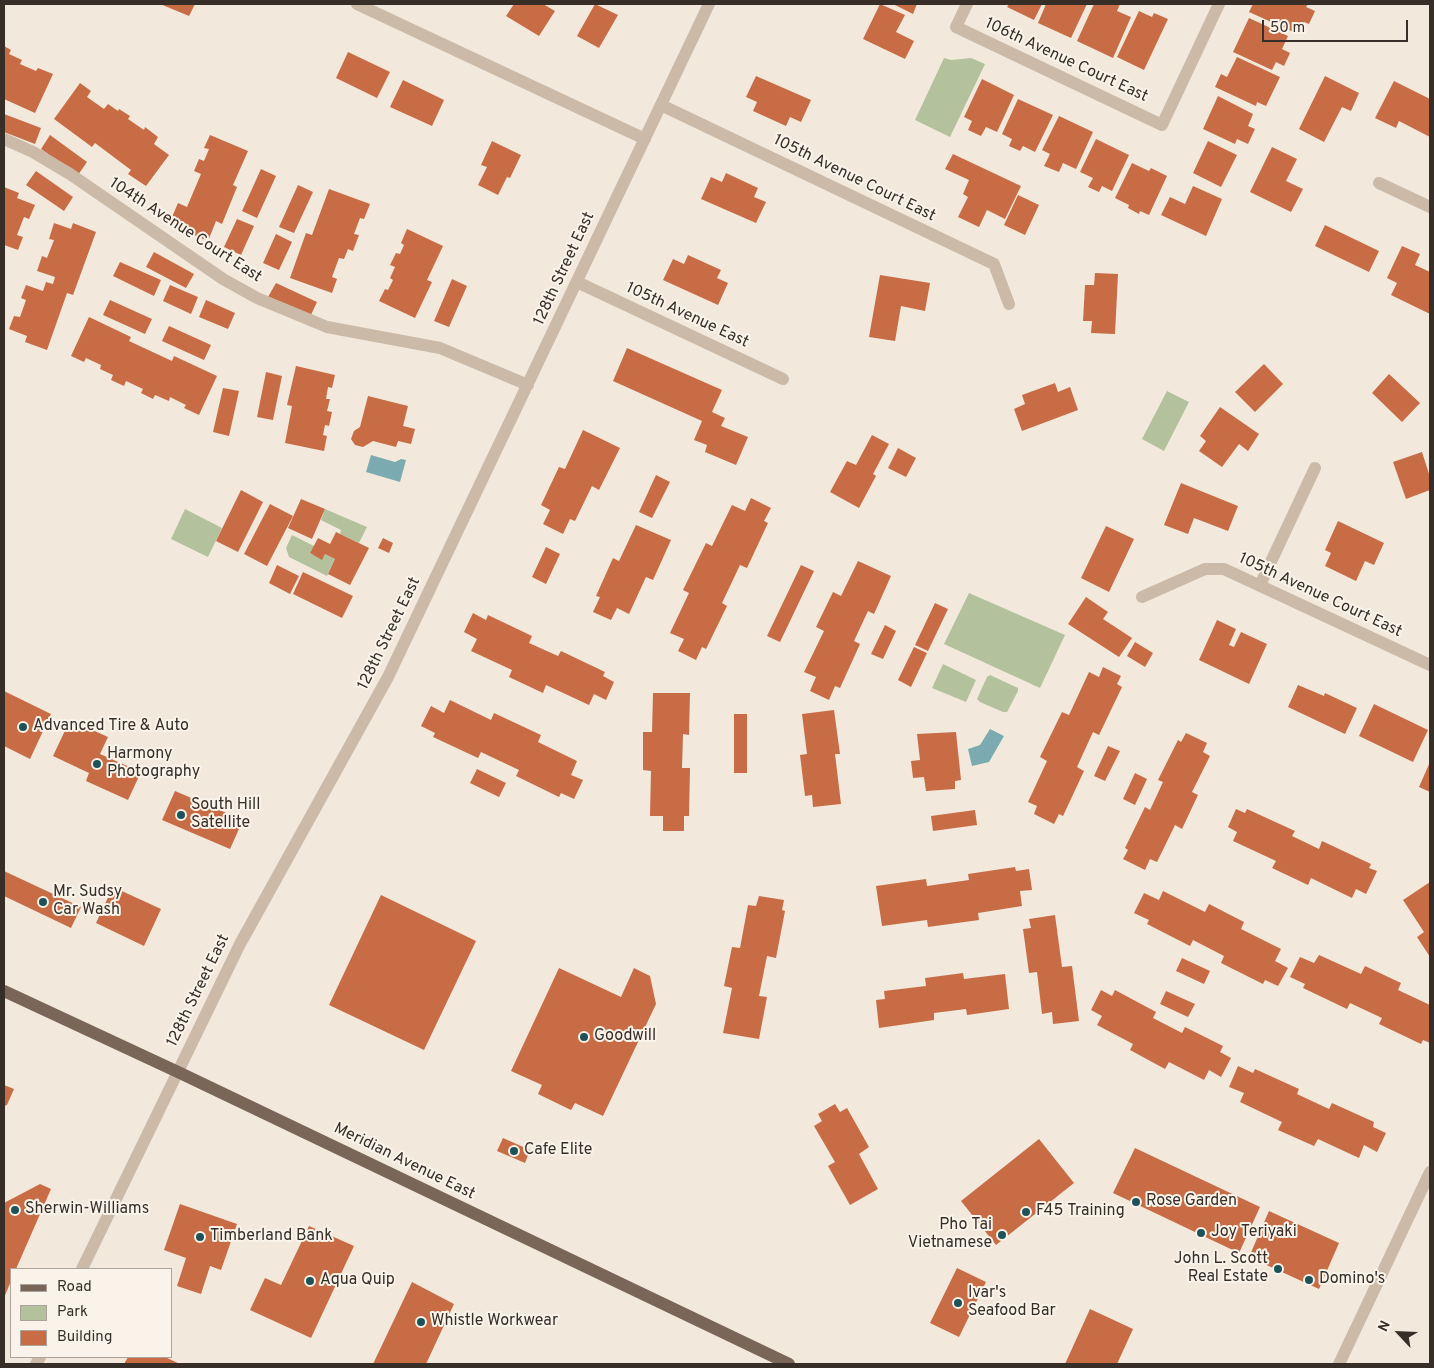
<!DOCTYPE html>
<style>
body{margin:0}
#map{position:relative;width:1434px;height:1368px;overflow:hidden;background:#f2e9dc;font-family:Overpass,sans-serif}
canvas{display:block}
.frame{position:absolute;inset:0;border:5px solid #372e28;pointer-events:none}
.legend{position:absolute;left:10px;top:1268px;width:162px;height:90px;box-sizing:border-box;background:#faf3e9;border:1px solid #aca49c;margin:0;padding:6px 9px;list-style:none;font-size:15px;color:#372e28}
.legend li{display:flex;align-items:center;gap:10px;height:25px}
.legend b{width:25px;border:1px solid #aca49c}
.north{position:absolute;left:1374px;top:1308px;width:50px;height:50px;-webkit-text-stroke:4px #faf3e9;paint-order:stroke;rotate:295deg;font-size:14px;font-weight:700;line-height:20px;text-align:center;color:#372e28}
.north::after{content:'';display:block;margin:auto;width:18px;height:22px;background:#372e28;clip-path:polygon(50% 0,100% 100%,50% 72%,0 100%)}
.scale{position:absolute;left:1262px;top:20px;width:146px;height:22px;box-sizing:border-box;border:2px solid #372e28;border-top:0;padding-left:6px;font-size:15px;line-height:18px;white-space:nowrap;color:#372e28;-webkit-text-stroke:4px #faf3e9;paint-order:stroke}
</style>
<div id="map">
<canvas width="1434" height="1368"></canvas>
<div class="frame"></div>
<ul class="legend">
<li><b style="height:6px;background:#796659"></b>Road</li>
<li><b style="height:14px;background:#b3c29c"></b>Park</li>
<li><b style="height:14px;background:#c76c45"></b>Building</li>
</ul>
<div class="north">N</div>
<div class="scale">50 m</div>
</div>
<script>
const ctx = document.querySelector('canvas').getContext('2d');
ctx.lineJoin = 'round';
function paint(path, color) { ctx.fillStyle = color; ctx.fill(path, 'evenodd'); }
const poly = rows => new Path2D(rows.map(r => 'M' + r).join(''));
function strokePath(path, color, width, dash) { ctx.strokeStyle = color; ctx.lineWidth = width; ctx.lineCap = dash ? 'butt' : 'round'; ctx.setLineDash(dash || []); ctx.stroke(path); }
function write(font, color, halo, rows, align = 'center') {
  ctx.font = font + ' Overpass,sans-serif'; ctx.lineWidth = 4; ctx.setLineDash([]); ctx.textBaseline = 'middle'; ctx.strokeStyle = halo; ctx.fillStyle = color; for (const [text, x, y, turn = 0] of rows) {
    ctx.save(); ctx.translate(x, y); ctx.rotate((+turn || 0) * Math.PI / 180); ctx.textAlign = isNaN(turn) ? turn : align; if (halo) ctx.strokeText(text, 0, 0); ctx.fillText(text, 0, 0); ctx.restore();
  }
}
paint(poly([
 [944,58,951,60,971,58,985,64,950,137,915,120],
 [1167,391,1189,402,1164,451,1142,439],
 [185,509,222,528,208,557,171,539],
 [325,509,367,527,359,543,340,534,341,530,321,520],
 [292,535,314,546,310,553,322,559,325,554,335,559,327,576,289,557,286,548],
 [969,593,1065,635,1040,688,944,644],
 [943,664,976,680,966,702,932,688],
 [990,675,1018,688,1018,691,1007,712,1003,712,980,702,977,699,987,677]
]), '#b3c29c');
paint(poly([
 [371,455,395,462,401,459,406,460,400,482,366,472],
 [990,729,1004,736,989,762,972,766,968,749,980,745]
]), '#7babb0');
paint(poly([
 [160,4,195,4,189,16],
 [514,4,543,4,555,11,539,36,506,16],
 [595,4,618,15,599,48,577,36],
 [880,4,905,15,896,32,914,41,905,59,863,39],
 [893,4,917,4,913,14],
 [1009,4,1042,4,1034,20,1007,7],
 [1046,4,1087,4,1071,38,1038,23],
 [1094,4,1120,4,1117,11,1131,17,1113,58,1077,41],
 [1253,4,1308,4,1306,7,1315,11,1309,24,1304,22,1298,34,1249,12],
 [1139,11,1152,17,1154,13,1168,19,1144,70,1117,57],
 [1249,18,1288,36,1282,49,1290,53,1284,66,1276,62,1272,70,1233,52],
 [4,46,11,50,9,54,22,60,20,64,36,71,38,68,53,74,35,113,4,99],
 [348,52,390,72,377,98,336,78],
 [1237,57,1280,77,1266,106,1257,102,1256,106,1215,87,1221,74,1227,77],
 [756,76,811,100,801,122,790,117,786,126,753,111,757,102,746,97],
 [1325,76,1359,93,1351,111,1342,107,1324,142,1299,129],
 [982,79,1014,95,997,132,986,127,981,136,968,130,972,121,964,117],
 [403,80,444,100,432,126,390,107],
 [1394,81,1430,99,1430,137,1399,121,1396,128,1375,118],
 [80,83,91,91,87,97,104,109,108,104,118,111,119,109,130,116,128,119,144,130,145,127,158,137,154,144,169,155,146,186,128,174,131,170,95,143,92,147,54,119],
 [1218,96,1253,114,1248,126,1255,129,1248,144,1237,139,1235,144,1203,129],
 [1018,99,1053,115,1035,152,1023,146,1020,151,1009,146,1012,139,1002,134],
 [4,114,41,128,35,144,4,132],
 [1059,116,1093,132,1076,169,1063,163,1059,172,1044,166,1050,154,1042,150],
 [50,135,87,162,78,175,41,149],
 [210,135,248,151,233,185,237,187,222,224,216,221,208,241,173,226,176,219,172,217,178,203,187,207,201,174,194,171,199,159,204,161,209,149,204,148],
 [1096,139,1129,155,1112,191,1102,186,1099,192,1088,187,1093,178,1080,172],
 [492,141,521,155,510,178,507,177,498,195,478,185,487,167,481,165],
 [1208,141,1237,155,1221,187,1193,173],
 [1272,147,1297,159,1286,181,1303,189,1291,212,1250,192],
 [953,154,1021,186,1005,219,987,210,979,227,958,217,968,197,963,194,969,180,945,169],
 [1132,163,1149,171,1151,168,1167,176,1149,215,1140,211,1139,214,1128,208,1129,205,1115,198],
 [261,169,276,176,257,218,242,211],
 [36,171,73,197,64,211,26,185],
 [726,173,758,188,754,197,766,202,756,223,701,199,711,177,722,182],
 [298,185,313,192,294,233,279,227],
 [1193,186,1222,199,1206,236,1161,215,1170,197,1185,204],
 [4,187,19,193,17,198,35,205,29,219,24,217,17,235,23,237,18,250,4,245],
 [329,189,370,204,364,219,360,218,354,234,359,235,353,251,348,249,344,259,339,258,332,277,337,279,332,293,290,278,306,233,312,235],
 [1018,195,1039,205,1025,235,1004,225],
 [237,219,254,226,241,255,224,247],
 [54,223,71,229,73,223,96,232,73,295,67,293,47,350,25,342,27,336,9,329,14,316,20,317,26,300,21,298,26,285,43,291,46,282,53,284,55,277,37,271,42,256,47,258,54,240,49,239],
 [1325,225,1379,251,1369,272,1315,246],
 [407,229,443,246,427,280,432,282,415,318,379,301,385,289,388,290,393,280,390,278,395,267,390,265,396,253,400,254,404,245,401,243],
 [276,234,292,242,279,270,263,263],
 [1402,246,1420,254,1415,265,1430,272,1430,314,1391,295,1397,283,1387,278],
 [154,252,194,274,186,288,146,267],
 [688,255,721,270,717,278,728,283,718,305,663,280,673,259,684,264],
 [120,262,161,280,154,296,113,276],
 [1095,273,1118,274,1115,334,1091,333,1092,321,1083,321,1085,285,1094,285],
 [880,275,930,283,925,311,901,306,895,341,869,337],
 [452,279,467,286,449,327,434,321],
 [276,283,317,302,310,317,268,297],
 [170,285,198,297,191,314,163,301],
 [110,300,152,319,145,334,103,315],
 [206,300,235,313,228,329,199,317],
 [89,317,131,337,129,341,172,361,174,356,217,376,199,415,184,408,186,405,170,397,169,401,155,395,153,399,141,393,143,389,126,381,124,386,111,380,113,375,100,369,101,365,86,358,84,362,71,356],
 [169,326,211,345,204,360,162,341],
 [627,348,722,390,712,412,725,418,721,426,748,437,736,465,705,452,707,445,694,440,702,421,613,381],
 [1264,364,1283,384,1255,412,1235,392],
 [296,366,335,375,332,388,328,387,326,399,330,399,327,411,332,412,329,426,325,425,323,435,327,436,324,451,285,443,292,406,287,405],
 [266,372,282,376,273,420,257,417],
 [1389,374,1420,403,1402,422,1372,393],
 [1055,383,1058,392,1070,387,1078,410,1022,431,1014,409,1025,404,1022,395],
 [223,388,239,391,229,436,213,432],
 [368,396,408,406,403,426,415,429,411,444,398,441,396,447,373,441,363,447,355,445,351,439,354,431,360,427],
 [1220,407,1259,434,1248,451,1239,444,1222,467,1199,451,1206,441,1200,436],
 [583,430,620,448,599,490,592,486,575,521,570,519,563,534,543,524,550,510,541,505,559,467,565,469],
 [872,435,889,444,873,474,876,476,859,508,830,492,847,461,856,465],
 [898,448,916,458,906,477,888,468],
 [1422,452,1430,477,1430,490,1406,499,1393,462],
 [656,475,670,482,652,518,639,512],
 [1181,483,1238,506,1228,531,1194,518,1188,534,1164,525],
 [241,490,263,502,238,552,216,541],
 [751,498,771,508,764,521,768,523,747,568,740,565,722,603,727,606,706,649,702,647,696,660,678,651,684,639,670,633,689,593,683,590,706,543,712,546,732,505,745,511],
 [301,499,325,509,312,539,288,528],
 [270,504,293,516,267,566,244,554],
 [1338,521,1384,543,1374,565,1365,561,1356,581,1325,566,1331,553,1325,550],
 [636,525,671,540,653,580,646,577,629,614,617,608,611,620,593,612,600,597,596,596,613,558,619,561],
 [1106,526,1134,539,1109,592,1081,578],
 [336,532,369,548,350,585,328,574,335,559,325,554,322,560,310,553,318,538,330,544],
 [383,538,393,543,389,553,378,548],
 [546,547,560,554,546,584,532,577],
 [858,561,891,576,874,614,868,611,854,641,860,644,840,688,835,686,829,700,810,691,816,677,804,672,824,631,816,627,833,592,841,596],
 [277,565,299,576,290,594,269,583],
 [801,565,814,571,780,642,767,636],
 [303,572,353,596,342,618,293,594],
 [1086,597,1108,612,1103,619,1132,638,1119,657,1068,624],
 [935,603,948,609,928,651,915,645],
 [473,613,486,620,488,615,532,636,529,643,558,656,561,651,605,672,603,676,614,682,606,700,594,694,589,705,546,685,543,693,509,677,512,670,471,651,477,639,464,632],
 [1217,620,1236,629,1229,645,1234,647,1241,632,1267,644,1249,684,1199,660],
 [885,625,896,631,883,659,871,654],
 [1135,642,1153,653,1145,667,1127,656],
 [914,647,927,653,911,687,898,680],
 [1103,667,1121,676,1117,684,1122,687,1099,735,1093,732,1077,767,1084,771,1063,816,1059,814,1054,824,1034,814,1037,806,1028,802,1047,761,1040,757,1062,712,1069,715,1089,672,1099,677],
 [1298,685,1324,696,1325,693,1357,708,1345,734,1288,707],
 [4,691,51,714,30,759,4,746],
 [653,693,690,693,689,735,683,734,682,768,690,768,689,816,684,816,684,831,663,831,663,816,650,816,651,771,643,770,643,732,652,732],
 [450,700,491,720,494,713,541,735,538,742,577,761,571,775,583,780,574,799,561,793,559,797,516,776,519,770,481,752,478,758,433,737,435,733,421,726,431,706,444,713],
 [1374,704,1428,730,1413,762,1359,736],
 [834,710,840,754,835,754,841,804,813,807,812,795,805,796,800,755,807,754,802,714],
 [734,714,747,714,747,773,734,773],
 [70,720,108,737,100,754,141,772,128,800,86,781,89,773,53,756],
 [956,732,961,780,955,781,955,789,926,791,924,777,913,778,911,761,920,760,917,734],
 [1186,733,1207,743,1203,752,1210,756,1192,792,1198,795,1182,829,1175,825,1157,862,1150,859,1145,870,1123,859,1128,850,1125,848,1145,807,1150,810,1163,782,1158,780,1178,740,1181,742],
 [1108,746,1120,751,1105,781,1094,776],
 [1430,762,1430,792,1419,787],
 [477,769,506,783,499,797,470,783],
 [1135,773,1147,779,1135,805,1123,799],
 [175,791,243,820,230,849,162,820],
 [1236,809,1245,813,1247,809,1295,831,1292,836,1319,849,1322,841,1371,864,1369,868,1377,871,1366,894,1356,889,1352,898,1311,878,1308,885,1272,868,1276,861,1233,841,1237,832,1228,827],
 [975,810,977,825,933,831,931,816],
 [1015,867,1016,871,1029,869,1032,890,1020,891,1022,906,978,913,979,920,928,927,927,920,882,926,876,886,926,879,927,886,969,880,968,874],
 [4,871,81,907,71,928,4,896],
 [1430,882,1430,957,1417,937,1424,932,1403,900],
 [113,887,161,909,144,946,96,923],
 [1163,891,1205,912,1209,904,1244,922,1241,929,1281,949,1275,961,1288,968,1278,986,1265,980,1263,984,1221,963,1224,956,1193,940,1190,946,1147,924,1149,920,1134,913,1144,893,1159,900],
 [381,895,476,941,424,1050,329,1005],
 [759,896,784,900,782,910,785,911,776,958,767,956,759,996,767,997,759,1039,723,1033,732,988,724,986,732,947,740,948,748,905,756,906],
 [1055,915,1062,967,1072,966,1079,1021,1053,1024,1052,1012,1042,1014,1037,972,1029,973,1023,929,1031,928,1029,919],
 [1319,955,1361,974,1365,966,1401,983,1398,990,1430,1005,1430,1043,1423,1040,1421,1044,1379,1024,1382,1018,1350,1003,1347,1009,1303,988,1305,984,1290,977,1300,957,1314,963],
 [1182,958,1210,971,1204,984,1176,971],
 [559,968,621,997,634,968,650,976,656,1004,603,1116,575,1103,571,1110,538,1094,542,1085,511,1071],
 [963,973,964,979,1005,974,1009,1009,967,1015,966,1009,934,1013,934,1020,879,1028,876,1000,885,999,884,991,926,986,925,978],
 [1101,990,1112,996,1115,990,1156,1012,1153,1018,1182,1033,1185,1027,1223,1046,1220,1052,1231,1058,1221,1077,1209,1070,1204,1080,1169,1062,1165,1069,1130,1050,1133,1044,1097,1025,1102,1016,1091,1010],
 [1166,991,1195,1004,1188,1017,1160,1004],
 [1238,1066,1253,1073,1255,1069,1299,1089,1297,1094,1329,1109,1332,1103,1374,1122,1373,1127,1386,1133,1377,1152,1364,1145,1359,1158,1318,1139,1314,1146,1278,1130,1282,1122,1240,1102,1244,1093,1229,1087],
 [4,1085,14,1089,7,1105,4,1106],
 [835,1104,840,1112,847,1108,869,1147,859,1154,878,1189,850,1205,828,1166,835,1162,814,1126,822,1121,818,1114],
 [503,1138,530,1150,525,1163,497,1151],
 [1039,1139,1074,1183,996,1245,961,1201],
 [1135,1148,1260,1207,1239,1253,1113,1193],
 [40,1184,51,1189,16,1269,11,1269,11,1281,4,1298,4,1203],
 [180,1204,237,1224,221,1270,210,1266,201,1294,177,1286,186,1258,164,1250],
 [1269,1211,1339,1243,1319,1289,1249,1257],
 [309,1226,354,1246,311,1338,250,1310,265,1278,281,1285],
 [957,1268,986,1282,959,1337,930,1323],
 [412,1282,454,1304,426,1364,373,1364],
 [1090,1309,1133,1329,1117,1364,1065,1364],
 [128,1357,165,1357,180,1364,124,1364]
]), '#c76c45');
strokePath(poly([
 [357,4,645,139],
 [967,4,956,27,1162,125,1219,4],
 [661,105,994,264,1009,304],
 [4,139,33,152,70,174,223,279,257,298,327,327,440,348,528,385],
 [1379,183,1430,207],
 [577,282,783,379],
 [1260,585,1315,468],
 [1142,597,1205,569,1224,569,1430,665],
 [82,1269,240,944,388,677,709,4],
 [36,1364,40,1357],
 [1339,1364,1430,1172]
]), '#cbbaa8', 12);
strokePath(poly([
 [4,991,178,1072,789,1364]
]), '#796659', 12);
for (const [x, y, r, color] of [
 [23,727,5,"#1d5259"],
 [97,764,5,"#1d5259"],
 [181,815,5,"#1d5259"],
 [43,902,5,"#1d5259"],
 [584,1037,5,"#1d5259"],
 [514,1151,5,"#1d5259"],
 [1136,1202,5,"#1d5259"],
 [15,1210,5,"#1d5259"],
 [1026,1212,5,"#1d5259"],
 [1201,1233,5,"#1d5259"],
 [1002,1235,5,"#1d5259"],
 [200,1237,5,"#1d5259"],
 [1278,1269,5,"#1d5259"],
 [1309,1280,5,"#1d5259"],
 [310,1281,5,"#1d5259"],
 [958,1303,5,"#1d5259"],
 [421,1322,5,"#1d5259"]
]) { const dot = new Path2D(); dot.arc(x, y, r, 0, 2 * Math.PI); ctx.fillStyle = color; ctx.fill(dot); strokePath(dot, '#faf3e9', 2); }
write('16px', '#372e28', '#faf3e9', [
 ["106th Avenue Court East",1066,61,25],
 ["105th Avenue Court East",854,179,26],
 ["104th Avenue Court East",185,231,33],
 ["128th Street East",565,269,-65],
 ["105th Avenue East",687,316,25],
 ["105th Avenue Court East",1320,596,25],
 ["128th Street East",390,634,-64],
 ["128th Street East",199,991,-64],
 ["Meridian Avenue East",404,1162,26]
]);
write('16px', '#372e28', '#faf3e9', [
 ["Advanced Tire & Auto",33,727],
 ["Harmony",107,755],
 ["Photography",107,773],
 ["South Hill",191,806],
 ["Satellite",191,824],
 ["Mr. Sudsy",53,893],
 ["Car Wash",53,911],
 ["Goodwill",594,1037],
 ["Cafe Elite",524,1151],
 ["Rose Garden",1146,1202],
 ["Sherwin-Williams",25,1210],
 ["F45 Training",1036,1212],
 ["Pho Tai",992,1226,"right"],
 ["Vietnamese",992,1244,"right"],
 ["Joy Teriyaki",1211,1233],
 ["Timberland Bank",210,1237],
 ["John L. Scott",1268,1260,"right"],
 ["Real Estate",1268,1278,"right"],
 ["Domino's",1319,1280],
 ["Aqua Quip",320,1281],
 ["Ivar's",968,1294],
 ["Seafood Bar",968,1312],
 ["Whistle Workwear",431,1322]
], 'left');
</script>
